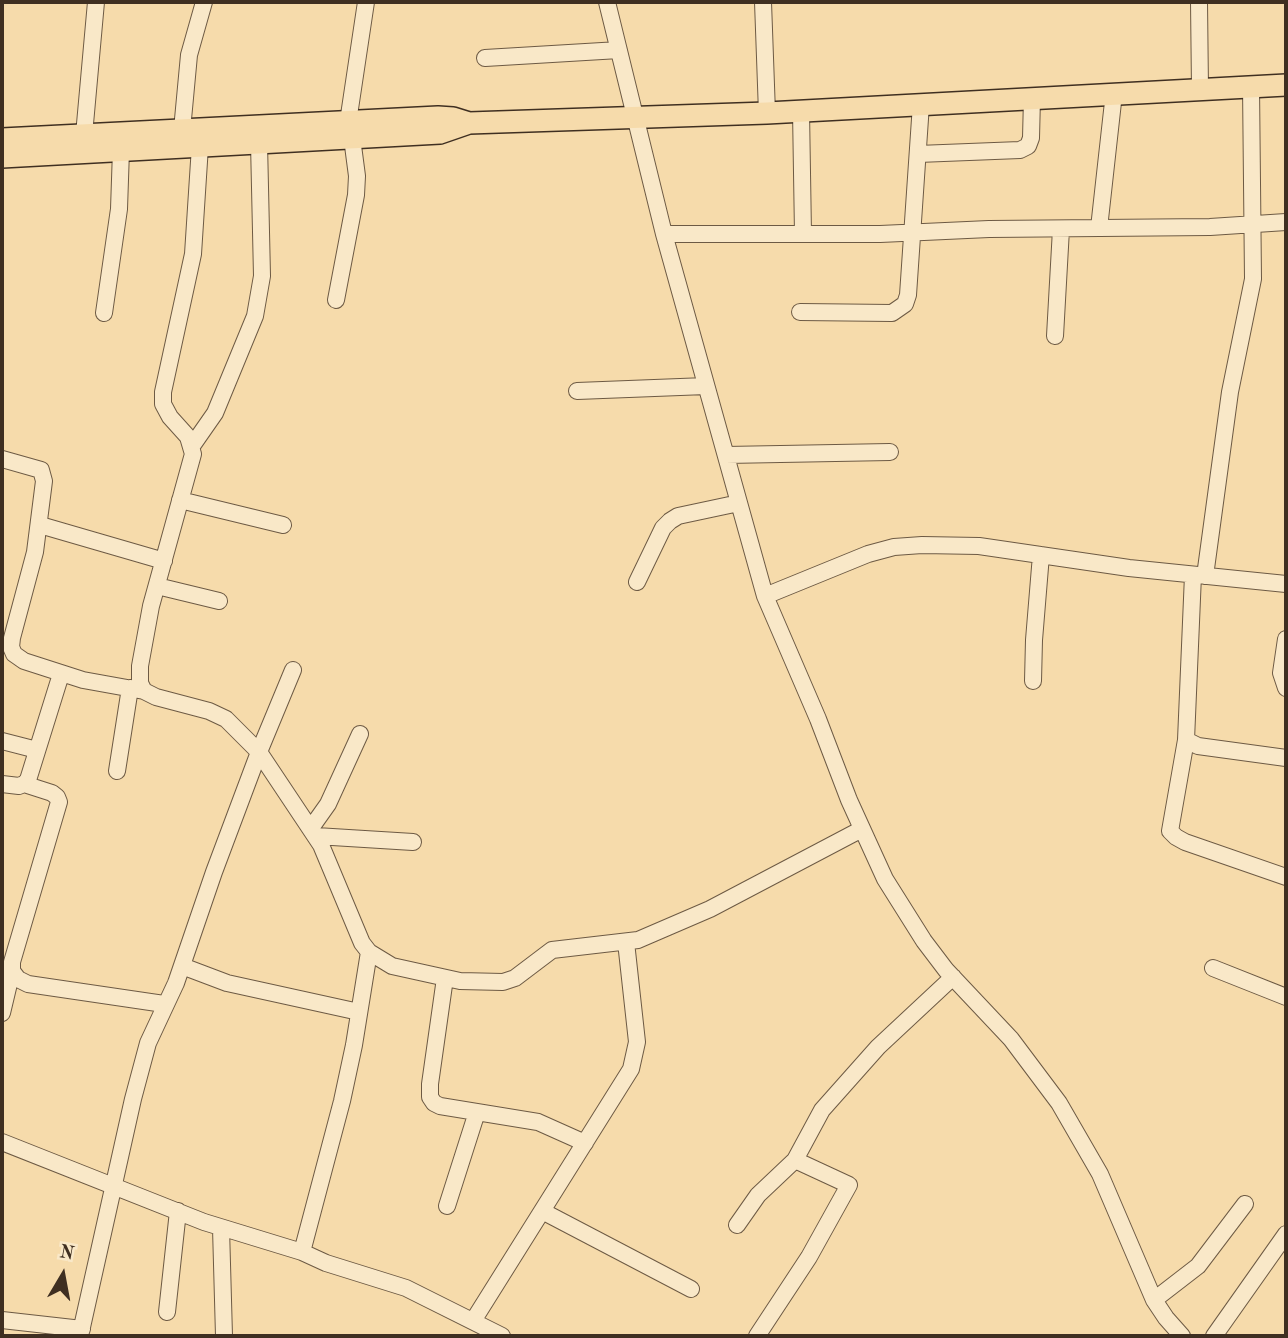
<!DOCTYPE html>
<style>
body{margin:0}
#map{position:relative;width:1288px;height:1338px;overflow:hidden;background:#f6dbab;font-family:"Old Standard TT",serif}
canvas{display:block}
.frame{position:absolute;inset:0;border:4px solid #3f2f21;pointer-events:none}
.north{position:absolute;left:28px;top:1240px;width:70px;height:70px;-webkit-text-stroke:5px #f9e8c8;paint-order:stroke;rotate:10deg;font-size:19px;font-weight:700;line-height:28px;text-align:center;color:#3f2f21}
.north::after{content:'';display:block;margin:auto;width:24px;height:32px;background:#3f2f21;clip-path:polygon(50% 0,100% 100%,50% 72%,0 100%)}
</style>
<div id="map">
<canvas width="1288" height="1338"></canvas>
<div class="frame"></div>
<div class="north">N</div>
</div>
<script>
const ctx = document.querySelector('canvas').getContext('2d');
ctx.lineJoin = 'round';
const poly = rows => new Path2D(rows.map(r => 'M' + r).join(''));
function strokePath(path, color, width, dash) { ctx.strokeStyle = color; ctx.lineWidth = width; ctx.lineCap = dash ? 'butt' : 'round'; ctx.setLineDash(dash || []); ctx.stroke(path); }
const minor = poly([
 [607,2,664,234,765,596,818,719,849,800,885,879,924,941,946,970,1011,1039,1059,1103,1100,1174,1154,1300,1166,1318,1182,1336],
 [763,2,767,113],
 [1199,2,1200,89],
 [485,58,619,50],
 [801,111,803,234],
 [348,122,366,2],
 [182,130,189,55,204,2],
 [83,146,96,2],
 [200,146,193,254,163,392,163,404,170,417,188,437,193,454,151,606,140,666,140,683,144,691,156,697,209,711,226,719,259,752,321,845,362,943,369,952,392,966,460,981,503,982,515,978,552,950,638,940,710,909,862,829],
 [918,154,1020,150,1028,146,1031,138,1032,98],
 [1099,228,1114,93],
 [664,234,880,234,989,229,1210,227,1286,222],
 [336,300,356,195,357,176,352,138],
 [800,312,892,313,905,304,908,295,921,104],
 [104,313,119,209,121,150],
 [1055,336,1061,229],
 [577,391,706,386],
 [192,446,215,413,255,316,262,276,259,143],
 [726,455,890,452],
 [2,459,41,470,44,481,35,552,12,638,11,647,14,654,24,661,83,680,144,691],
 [180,500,283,525],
 [40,525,164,561],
 [1193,575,1186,740,1198,746,1286,758],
 [1205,576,1230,392,1253,279,1251,86],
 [637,582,663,528,670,521,678,516,739,503],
 [157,586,219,601],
 [765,596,868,554,894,547,922,545,979,546,1129,568,1286,584],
 [1286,639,1281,673,1286,688],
 [1033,681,1034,640,1041,555],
 [1186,740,1170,831,1176,837,1185,842,1286,877],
 [2,741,37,750],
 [117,771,130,688],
 [2,784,19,786,24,784,28,780,61,674],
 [24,784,52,793,57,797,59,802,12,962,12,971,18,979,28,984,164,1004],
 [311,828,328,804,360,734],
 [316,836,413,842],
 [182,966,227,983,359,1012],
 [1213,968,1286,997],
 [445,978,430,1084,430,1097,434,1103,440,1106,538,1122,585,1143],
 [2,1013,12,971],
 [2,1142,204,1222,302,1252,326,1263,406,1288,502,1336],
 [447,1206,477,1112],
 [542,1211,691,1289],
 [737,1225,758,1195,795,1160,822,1110,878,1047,953,977],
 [221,1228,224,1336],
 [302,1252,342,1101,354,1045,369,952],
 [1154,1300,1198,1266,1245,1204],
 [167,1312,178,1211],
 [2,1320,82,1329],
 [473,1321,631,1069,637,1042,626,942],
 [80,1336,133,1099,148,1043,176,983,214,872,259,752,293,670],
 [757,1336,809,1257,849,1185,795,1160],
 [1214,1336,1286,1234]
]);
const major = poly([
 [2,139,438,117,453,118,469,123,767,113,1286,85],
 [2,157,440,133,469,123]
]);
strokePath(minor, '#6d5a44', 18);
strokePath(major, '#3f2f21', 24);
strokePath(minor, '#f9e8c8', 16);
strokePath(major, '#f6dbab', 21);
</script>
